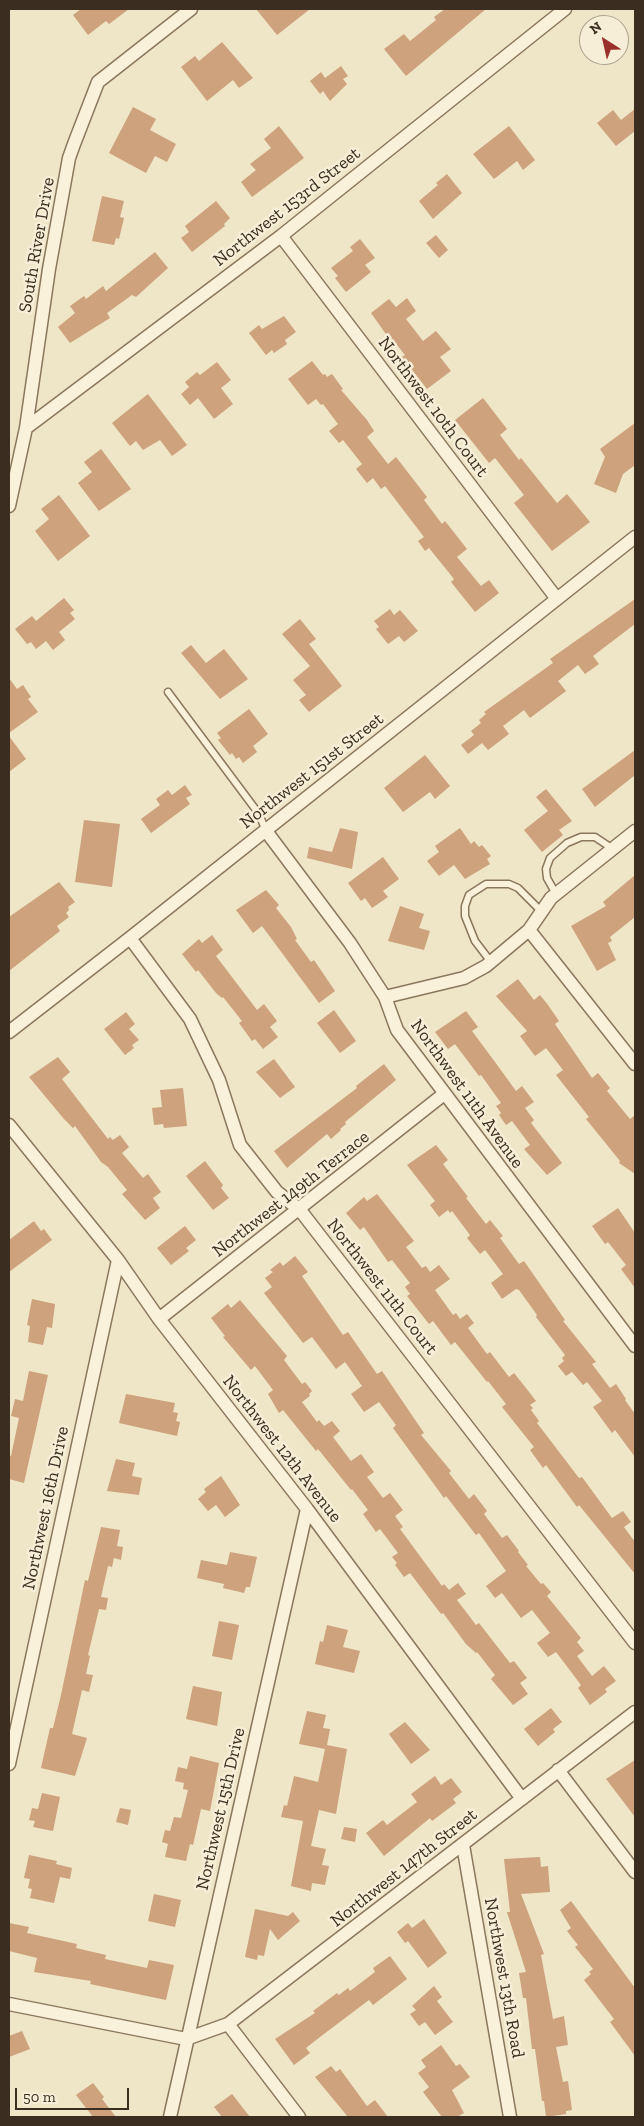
<!DOCTYPE html>
<style>
body{margin:0}
#map{position:relative;width:644px;height:2126px;overflow:hidden;background:#efe5c7;font-family:"Zilla Slab",serif}
canvas{display:block}
.frame{position:absolute;inset:0;border:10px solid #3b2e20;pointer-events:none}
.north{position:absolute;left:579px;top:15px;width:50px;height:50px;box-sizing:border-box;background:#f6eed6;border:1px solid #aba18d;border-radius:50%;rotate:325deg;font-size:14px;font-weight:700;line-height:20px;text-align:center;color:#3b2e20}
.north::after{content:'';display:block;margin:auto;width:18px;height:22px;background:#9a302b;clip-path:polygon(50% 0,100% 100%,50% 72%,0 100%)}
.scale{position:absolute;left:15px;top:2088px;width:114px;height:22px;box-sizing:border-box;border:2px solid #3b2e20;border-top:0;padding-left:6px;font-size:15px;line-height:18px;white-space:nowrap;color:#3b2e20;-webkit-text-stroke:4px #f6eed6;paint-order:stroke}
</style>
<div id="map">
<canvas width="644" height="2126"></canvas>
<div class="frame"></div>
<div class="north">N</div>
<div class="scale">50 m</div>
</div>
<script>
const ctx = document.querySelector('canvas').getContext('2d');
ctx.lineJoin = 'round';
function paint(path, color) { ctx.fillStyle = color; ctx.fill(path, 'evenodd'); }
const poly = rows => new Path2D(rows.map(r => 'M' + r).join(''));
function strokePath(path, color, width, dash) { ctx.strokeStyle = color; ctx.lineWidth = width; ctx.lineCap = dash ? 'butt' : 'round'; ctx.setLineDash(dash || []); ctx.stroke(path); }
function write(font, color, halo, rows, align = 'center') {
  ctx.font = font + ' "Zilla Slab",serif'; ctx.lineWidth = 5; ctx.setLineDash([]); ctx.textBaseline = 'middle'; ctx.strokeStyle = halo; ctx.fillStyle = color; for (const [text, x, y, turn = 0] of rows) {
    ctx.save(); ctx.translate(x, y); ctx.rotate((+turn || 0) * Math.PI / 180); ctx.textAlign = isNaN(turn) ? turn : align; if (halo) ctx.strokeText(text, 0, 0); ctx.fillText(text, 0, 0); ctx.restore();
  }
}
paint(poly([
 [81,9,129,9,109,24,106,21,88,35,73,15],
 [256,9,310,9,277,35],
 [445,9,486,9,406,76,384,49,404,34,410,41,436,20,434,17],
 [222,42,253,78,239,88,233,80,207,101,181,67,195,56,199,61],
 [341,66,348,76,343,79,347,84,330,101,323,91,320,94,310,81,321,72,325,78],
 [133,107,156,119,150,130,176,144,167,162,155,156,146,173,109,153],
 [635,109,635,131,616,146,597,123,613,110,621,120],
 [279,126,304,158,252,197,241,182,256,170,250,164,271,148,264,139],
 [509,126,535,160,523,170,517,161,494,179,473,154],
 [447,174,462,193,433,219,419,201,438,185,436,183],
 [102,196,124,201,120,217,124,218,119,239,116,238,114,245,92,241],
 [216,201,230,218,224,224,225,226,192,252,181,238,189,232,185,226],
 [436,235,448,250,439,258,426,243],
 [360,239,375,258,365,265,371,272,346,292,335,278,338,276,331,268,353,251,350,247],
 [155,252,168,268,136,297,132,295,107,313,110,318,70,343,58,327,75,313,70,306,84,296,86,299,103,286,106,291],
 [407,298,416,311,406,319,423,341,436,331,451,349,440,357,451,371,427,389,402,357,405,355,390,336,388,337,371,313,389,299,396,307],
 [284,316,296,332,285,340,287,344,274,353,272,350,266,355,249,333,259,325,262,329],
 [312,361,323,375,325,374,327,377,332,374,343,389,341,390,367,420,374,431,367,437,388,464,396,457,427,497,424,500,442,524,445,521,467,549,457,557,481,586,489,580,499,593,475,612,451,582,454,579,429,548,425,551,418,541,424,537,385,486,381,489,373,478,367,483,356,469,362,464,343,440,339,443,329,431,338,424,323,404,321,405,316,399,308,405,288,379],
 [217,362,231,380,221,388,233,404,214,419,198,398,190,405,181,394,189,387,185,382,197,372,200,375],
 [148,394,187,445,172,456,160,440,143,450,136,441,130,446,112,423],
 [483,398,507,429,500,435,519,460,521,458,557,503,567,494,590,522,552,551,514,503,524,495,495,458,489,463,455,420],
 [635,423,635,465,623,474,616,493,594,484,605,457,600,449],
 [101,449,131,489,99,511,78,483,92,472,84,462],
 [59,495,90,536,58,561,35,531,49,519,41,509],
 [64,598,74,610,70,613,75,619,59,632,65,640,53,650,46,641,36,649,31,642,27,644,15,629,32,616,36,621],
 [635,599,635,624,593,656,599,664,585,674,578,665,558,681,566,691,530,718,524,710,503,726,509,734,488,750,482,743,468,754,461,745,474,735,471,731,481,723,479,720,486,714,484,712,553,663,550,659],
 [390,609,394,615,400,610,418,631,404,642,399,636,388,644,376,629,379,627,374,621],
 [300,619,316,639,309,644,342,686,309,712,299,700,306,695,293,680,310,666,282,634],
 [191,645,206,663,224,649,248,679,220,699,181,653],
 [9,678,17,689,23,685,31,697,28,699,38,712,9,733],
 [249,709,268,734,253,746,257,752,243,763,239,757,236,759,232,753,230,755,218,740,221,738,217,733],
 [9,736,26,759,9,772],
 [635,750,635,775,595,807,582,789],
 [425,755,450,786,435,799,430,792,403,812,384,788],
 [185,785,192,795,186,798,190,804,151,833,141,819,160,805,156,799,168,790,172,795],
 [546,789,572,821,559,830,563,835,542,852,524,830,548,811,536,797],
 [84,820,120,824,112,887,75,882],
 [340,828,358,832,352,869,307,858,309,847,332,852],
 [460,828,471,844,474,841,479,847,482,845,491,856,487,859,490,864,465,879,454,865,439,876,427,861,439,852,435,846],
 [383,857,399,879,383,891,388,897,372,908,365,898,361,901,348,883],
 [635,875,635,917,610,937,612,941,608,943,616,960,597,971,571,926,606,906,603,902],
 [59,882,75,902,68,907,69,910,66,913,69,917,57,926,60,931,9,971,9,917],
 [266,890,279,905,276,908,291,927,297,939,295,940,311,962,314,960,335,991,319,1003,262,926,253,933,236,910],
 [400,906,424,914,419,928,430,931,424,950,388,941],
 [212,935,223,950,216,956,257,1010,264,1004,277,1021,270,1027,278,1037,263,1049,255,1039,252,1041,239,1023,242,1021,223,997,222,998,216,993,198,970,196,972,182,954,199,939,202,943],
 [518,979,534,1000,540,995,548,1005,559,1021,555,1024,592,1078,598,1073,610,1088,607,1091,630,1119,635,1115,635,1174,619,1163,620,1161,586,1119,589,1117,556,1075,563,1070,546,1048,535,1056,520,1036,527,1031,496,996],
 [334,1010,356,1041,340,1053,317,1023],
 [466,1011,478,1027,472,1031,495,1062,516,1091,522,1086,534,1102,525,1108,534,1120,531,1123,562,1163,547,1175,524,1149,530,1145,512,1121,506,1125,499,1115,501,1113,496,1106,501,1103,481,1075,479,1076,455,1044,448,1049,435,1032],
 [126,1012,135,1024,129,1029,139,1040,132,1045,134,1048,125,1055,104,1029],
 [58,1057,70,1072,62,1079,88,1113,108,1139,110,1137,113,1140,120,1135,129,1147,122,1153,143,1178,148,1174,161,1192,153,1198,160,1208,145,1220,122,1194,127,1190,108,1167,101,1162,75,1126,73,1128,64,1119,29,1077],
 [274,1059,295,1087,280,1098,256,1072],
 [384,1064,396,1080,345,1122,346,1124,340,1129,341,1130,331,1139,327,1134,287,1168,274,1151,357,1088,356,1086],
 [183,1088,187,1126,164,1128,163,1124,154,1125,152,1108,162,1107,160,1090],
 [436,1145,448,1160,443,1164,468,1197,466,1198,486,1224,490,1220,503,1236,500,1238,519,1264,524,1261,565,1320,563,1321,596,1362,592,1364,610,1388,616,1384,626,1399,625,1400,635,1414,635,1457,615,1430,612,1433,593,1407,602,1401,587,1382,583,1385,572,1372,566,1376,558,1366,564,1361,562,1358,565,1355,536,1317,537,1315,519,1290,516,1289,502,1299,491,1283,503,1274,485,1250,480,1254,467,1238,470,1235,452,1211,450,1213,448,1210,439,1217,430,1205,435,1201,407,1165],
 [205,1161,223,1185,221,1188,229,1198,213,1210,186,1176],
 [377,1194,414,1241,406,1247,422,1268,426,1266,430,1272,439,1265,450,1279,435,1290,453,1315,456,1313,460,1319,467,1314,474,1323,468,1328,487,1354,490,1352,509,1377,514,1373,526,1388,536,1401,530,1405,533,1408,531,1410,539,1421,537,1423,579,1478,582,1477,612,1518,623,1511,631,1522,624,1527,635,1542,635,1574,579,1505,577,1507,546,1465,543,1468,530,1450,534,1447,502,1407,506,1404,488,1381,487,1382,455,1342,451,1345,433,1321,429,1324,407,1296,410,1294,405,1287,410,1283,392,1260,388,1262,364,1227,360,1230,346,1213,364,1197,367,1201],
 [618,1208,635,1233,635,1288,621,1269,626,1265,608,1242,605,1244,592,1226],
 [34,1221,41,1231,44,1229,52,1240,9,1272,9,1240],
 [185,1226,196,1240,186,1248,189,1251,171,1265,157,1248],
 [295,1256,308,1272,302,1276,343,1335,348,1332,377,1374,382,1371,424,1433,421,1435,451,1471,449,1473,469,1499,474,1494,487,1511,484,1514,502,1538,507,1535,519,1551,518,1552,528,1565,526,1566,541,1584,543,1583,551,1592,547,1596,581,1638,577,1642,584,1651,577,1656,592,1676,604,1666,616,1681,605,1689,607,1692,590,1705,578,1688,581,1685,556,1652,548,1657,537,1643,550,1633,532,1610,521,1618,502,1593,495,1598,486,1586,506,1571,479,1533,476,1535,446,1496,444,1498,393,1428,396,1425,379,1402,364,1412,351,1394,362,1386,345,1362,336,1369,312,1337,303,1343,264,1293,272,1287,265,1278,273,1272,270,1270,280,1262,283,1266],
 [32,1299,55,1304,52,1328,47,1327,43,1345,28,1342,30,1326,27,1325],
 [240,1300,287,1356,284,1360,302,1384,305,1382,312,1391,309,1394,310,1396,302,1402,317,1422,319,1420,324,1426,332,1421,340,1431,333,1437,351,1461,361,1454,374,1472,367,1477,383,1498,390,1493,403,1510,395,1516,403,1527,400,1529,442,1586,444,1584,449,1590,458,1583,466,1594,457,1600,476,1625,479,1623,510,1663,514,1661,527,1678,520,1683,528,1694,513,1705,491,1679,495,1675,477,1652,476,1653,466,1644,443,1613,441,1614,410,1573,404,1577,395,1565,397,1563,392,1557,398,1553,380,1529,376,1532,363,1514,368,1510,352,1489,351,1490,318,1449,316,1451,283,1410,279,1413,268,1394,273,1390,255,1366,251,1370,223,1337,225,1336,211,1318,228,1304,231,1308],
 [29,1371,48,1375,24,1483,9,1479,9,1455,11,1456,19,1418,11,1416,15,1399,23,1401],
 [126,1394,175,1403,173,1412,178,1413,176,1421,180,1422,177,1436,119,1423],
 [116,1459,135,1463,132,1476,142,1478,139,1495,107,1491],
 [221,1476,240,1505,225,1517,216,1505,208,1511,198,1499,206,1492,204,1489],
 [101,1527,120,1530,117,1546,123,1547,121,1560,114,1558,112,1567,108,1566,101,1597,108,1598,106,1610,99,1609,88,1655,90,1656,86,1674,93,1675,89,1692,82,1690,72,1734,87,1738,75,1776,41,1768,50,1728,53,1728,61,1695,85,1580,88,1581],
 [230,1552,257,1557,250,1587,246,1587,244,1593,223,1588,224,1584,197,1578,201,1560,227,1565],
 [219,1621,239,1625,232,1660,212,1656],
 [327,1625,348,1630,343,1647,360,1651,354,1673,315,1664,320,1641,323,1642],
 [193,1686,222,1692,217,1726,186,1719],
 [551,1708,562,1722,553,1729,555,1732,538,1746,524,1729],
 [307,1711,326,1715,323,1728,330,1729,327,1745,347,1749,336,1814,319,1810,311,1846,326,1849,322,1865,329,1866,325,1885,312,1883,311,1891,291,1886,303,1821,281,1817,284,1805,287,1806,294,1776,318,1782,325,1749,299,1744],
 [405,1722,430,1750,411,1764,389,1734],
 [190,1756,219,1763,210,1811,201,1809,193,1845,190,1844,186,1861,165,1857,168,1844,162,1842,165,1830,170,1831,174,1817,181,1818,188,1790,183,1789,184,1783,175,1781,178,1767,187,1769],
 [635,1760,635,1817,606,1779],
 [435,1776,441,1785,451,1778,462,1792,453,1799,456,1803,432,1821,430,1818,384,1856,366,1833,383,1820,387,1825,417,1802,411,1794],
 [42,1793,60,1797,53,1831,33,1827,35,1821,29,1820,32,1808,38,1809],
 [120,1808,131,1810,128,1825,116,1822],
 [344,1827,357,1829,355,1842,341,1839],
 [29,1855,57,1861,56,1864,72,1868,70,1879,60,1877,54,1903,30,1898,32,1889,28,1888,30,1879,24,1878],
 [540,1857,541,1867,548,1866,550,1892,521,1894,544,1954,541,1955,553,2019,564,2016,568,2045,556,2047,563,2082,568,2081,572,2110,566,2111,566,2114,546,2117,544,2101,542,2101,535,2049,532,2049,526,1998,523,1998,519,1973,526,1972,507,1912,510,1912,504,1859],
 [154,1894,181,1900,175,1927,148,1921],
 [571,1901,635,1988,635,2056,610,2022,614,2019,584,1980,591,1974,589,1972,593,1969,575,1947,578,1945,567,1931,571,1928,560,1910],
 [255,1909,288,1916,293,1912,300,1921,278,1940,270,1929,264,1956,258,1955,257,1960,245,1957],
 [424,1919,447,1953,428,1968,408,1941,405,1943,397,1932,408,1923,412,1928],
 [9,1923,29,1927,27,1933,77,1944,76,1948,106,1955,105,1959,147,1968,149,1960,174,1965,166,2000,90,1984,91,1981,34,1972,37,1958,9,1951],
 [390,1956,407,1979,373,2005,369,2000,320,2037,306,2048,310,2053,294,2065,275,2039,315,2013,313,2011,337,1993,339,1995,348,1988,350,1991,375,1972,373,1968],
 [434,1986,442,1997,437,2001,453,2022,435,2035,425,2022,419,2026,410,2014,416,2010,412,2006],
 [22,2031,30,2049,9,2057,9,2036],
 [441,2045,456,2066,460,2064,470,2077,452,2090,464,2113,457,2117,442,2117,423,2092,429,2087,418,2073,426,2067,421,2060],
 [331,2066,336,2072,340,2069,367,2106,375,2100,388,2117,348,2117,315,2077],
 [93,2083,104,2097,102,2099,116,2117,93,2117,76,2095],
 [232,2094,250,2117,222,2117,214,2107]
]), '#cda27c');
const lane = poly([
 [168,692,259,814,266,831],
 [556,894,547,878,546,869,550,858,567,843,581,837,595,837,613,849],
 [491,962,475,941,465,916,465,906,469,895,486,884,509,884,518,888,542,912]
]);
const street = poly([
 [281,236,557,599],
 [26,428,281,236,565,9],
 [9,506,26,428,49,269,69,158,74,144,98,82,191,9],
 [266,831,350,943,385,997,397,1030,635,1346],
 [529,930,635,1064],
 [130,938,190,1019,219,1080,240,1145,277,1192,300,1210,635,1643],
 [385,997,464,978,486,966,529,930,551,898,635,831],
 [9,1032,130,938,635,537],
 [9,1125,118,1260,159,1319,307,1509,522,1799],
 [159,1319,444,1094],
 [9,1764,118,1260],
 [558,1770,635,1872],
 [463,1845,510,2117],
 [9,2004,186,2039,228,2024,635,1712],
 [228,2024,299,2117],
 [170,2117,307,1509]
]);
strokePath(lane, '#8b775c', 9);
strokePath(street, '#8b775c', 15);
strokePath(lane, '#f9f1da', 6);
strokePath(street, '#f9f1da', 12);
write('18px', '#3b2e20', '#f6eed6', [
 ["Northwest 153rd Street",287,207,-38],
 ["South River Drive",37,245,-80],
 ["Northwest 10th Court",433,407,53],
 ["Northwest 151st Street",312,771,-38],
 ["Northwest 11th Avenue",467,1094,54],
 ["Northwest 149th Terrace",291,1194,-38],
 ["Northwest 11th Court",382,1287,52],
 ["Northwest 12th Avenue",282,1449,52],
 ["Northwest 16th Drive",46,1508,-78],
 ["Northwest 15th Drive",221,1809,-77],
 ["Northwest 147th Street",404,1868,-38],
 ["Northwest 13th Road",504,1978,80]
]);
</script>
